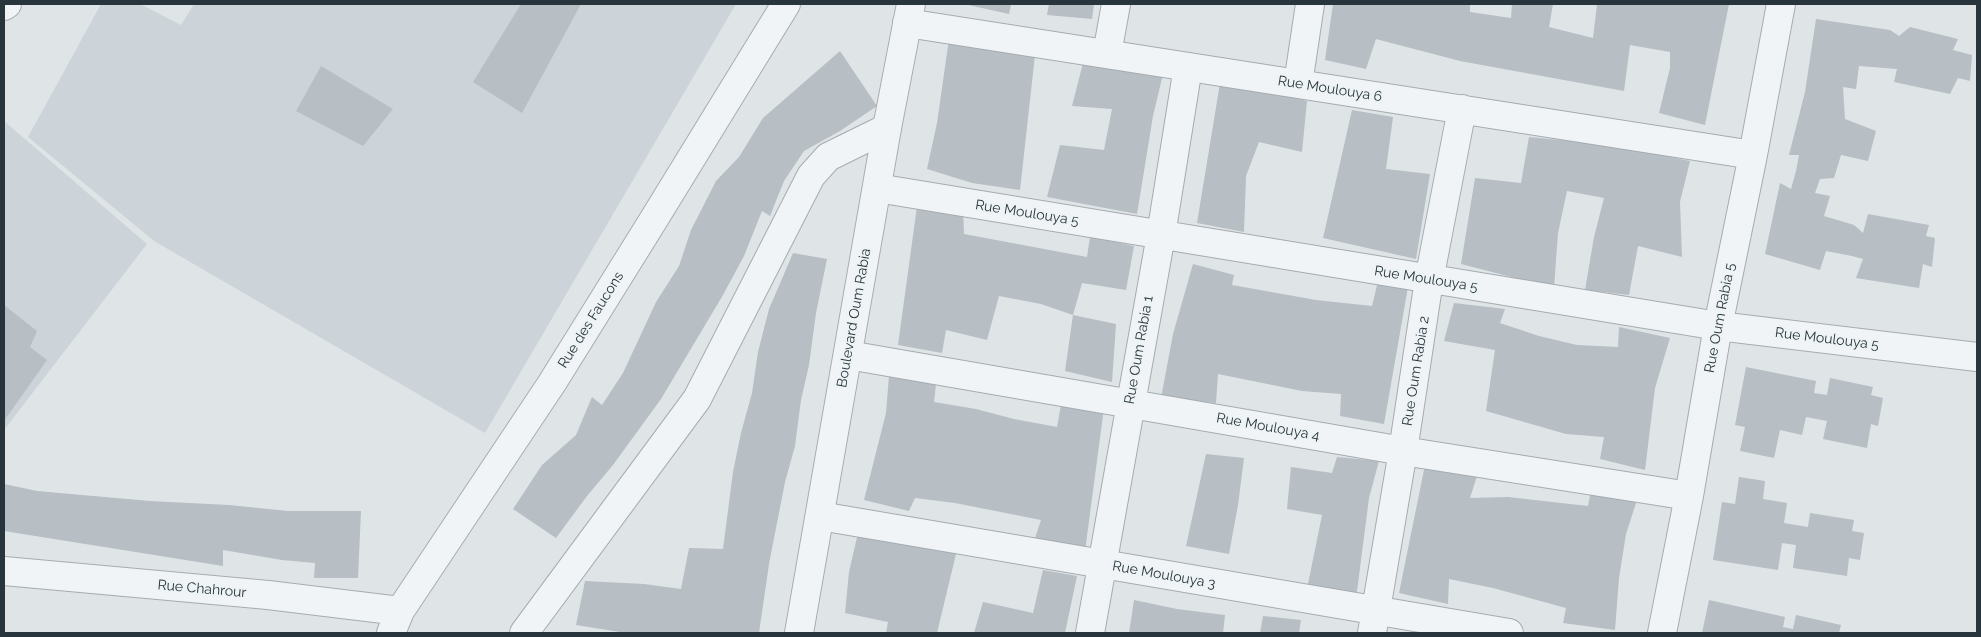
<!DOCTYPE html>
<style>
body{margin:0}
#map{position:relative;width:1981px;height:637px;overflow:hidden;background:#dfe4e7;font-family:Raleway,sans-serif}
canvas{display:block}
.frame{position:absolute;inset:0;border:5px solid #29353d;pointer-events:none}
</style>
<div id="map">
<canvas width="1981" height="637"></canvas>
<div class="frame"></div>
</div>
<script>
const ctx = document.querySelector('canvas').getContext('2d');
ctx.lineJoin = 'round';
function paint(path, color) { ctx.fillStyle = color; ctx.fill(path, 'evenodd'); }
const poly = rows => new Path2D(rows.map(r => 'M' + r).join(''));
function strokePath(path, color, width, dash) { ctx.strokeStyle = color; ctx.lineWidth = width; ctx.lineCap = dash ? 'butt' : 'round'; ctx.setLineDash(dash || []); ctx.stroke(path); }
function write(font, color, halo, rows, align = 'center') {
  ctx.font = font + ' Raleway,sans-serif'; ctx.lineWidth = 5; ctx.setLineDash([]); ctx.textBaseline = 'middle'; ctx.strokeStyle = halo; ctx.fillStyle = color; for (const [text, x, y, turn = 0] of rows) {
    ctx.save(); ctx.translate(x, y); ctx.rotate((+turn || 0) * Math.PI / 180); ctx.textAlign = isNaN(turn) ? turn : align; if (halo) ctx.strokeText(text, 0, 0); ctx.fillText(text, 0, 0); ctx.restore();
  }
}
paint(poly([
 [101,4,140,4,181,25,194,4,736,4,485,433,154,241,28,137],
 [4,121,147,244,4,430]
]), '#cdd4d9');
paint(poly([
 [521,4,581,4,522,113,473,82],
 [964,4,1011,4,1009,14],
 [1049,4,1094,4,1092,19,1047,15],
 [1333,4,1470,4,1470,12,1511,18,1512,4,1553,4,1549,27,1593,38,1597,4,1729,4,1705,125,1659,113,1670,68,1670,52,1630,45,1624,91,1460,61,1376,39,1366,69,1325,60],
 [1816,19,1890,30,1899,36,1910,27,1958,39,1953,50,1972,55,1970,81,1958,78,1950,94,1894,82,1897,69,1859,66,1856,89,1843,87,1845,119,1876,131,1868,161,1841,155,1834,178,1820,179,1815,193,1830,196,1824,216,1854,225,1863,233,1868,214,1929,225,1926,236,1935,238,1932,267,1923,264,1919,288,1856,278,1863,259,1852,256,1826,251,1820,270,1765,254,1780,183,1791,189,1796,171,1799,155,1789,155,1805,92],
 [949,39,1035,55,1020,190,972,183,927,169,937,123],
 [840,51,877,106,840,131,804,151,784,181,770,216,762,211,744,256,723,295,661,399,613,465,587,496,556,538,513,509,542,465,576,435,592,397,602,405,623,373,656,302,679,266,691,230,716,181,739,157,763,118],
 [1083,63,1165,66,1153,116,1137,214,1047,197,1060,145,1104,150,1112,109,1072,106],
 [321,66,393,109,363,146,296,111],
 [1220,83,1266,91,1307,101,1302,152,1259,142,1246,176,1244,232,1197,223],
 [1352,110,1393,117,1386,169,1430,174,1416,259,1323,238],
 [1529,137,1611,145,1690,161,1680,202,1682,257,1638,246,1629,295,1585,290,1594,237,1604,198,1567,191,1558,233,1554,288,1461,264,1475,178,1521,183],
 [918,199,963,208,964,234,1087,257,1090,237,1134,246,1126,290,1082,283,1073,315,1041,304,999,296,987,340,946,330,942,353,898,345],
 [793,253,827,259,816,313,809,365,801,400,795,446,785,482,769,564,759,633,626,633,576,625,585,581,644,584,681,589,689,548,723,549,733,472,741,433,752,393,758,352,769,309],
 [1193,264,1234,275,1232,285,1316,300,1372,306,1378,281,1408,287,1384,424,1340,416,1341,394,1302,391,1218,374,1216,403,1161,398,1173,334],
 [1454,303,1505,309,1500,323,1539,336,1577,345,1618,347,1619,327,1670,338,1655,388,1645,470,1600,459,1604,437,1566,434,1486,411,1495,350,1444,341],
 [4,305,37,331,30,347,47,360,4,421],
 [1073,315,1116,324,1112,382,1065,371],
 [1746,367,1816,381,1814,393,1827,395,1830,378,1873,387,1871,395,1883,398,1878,426,1871,424,1867,448,1823,439,1827,421,1806,417,1802,435,1780,430,1774,458,1740,451,1745,427,1735,425],
 [889,376,936,384,934,402,976,409,1014,419,1057,427,1062,399,1104,408,1085,551,1035,538,1041,520,955,503,915,498,909,511,864,500,886,413],
 [1206,454,1244,458,1238,505,1229,554,1186,546],
 [1337,457,1379,461,1369,498,1356,599,1307,589,1322,515,1287,509,1291,467,1332,473],
 [1426,460,1477,476,1470,498,1508,497,1588,506,1591,490,1637,500,1626,534,1619,578,1615,630,1563,623,1566,608,1493,588,1449,579,1448,604,1399,593],
 [1739,477,1765,481,1763,499,1787,503,1784,523,1808,527,1810,513,1854,520,1852,531,1864,533,1860,560,1849,558,1847,576,1793,568,1796,545,1782,543,1778,570,1713,560,1722,502,1735,504],
 [4,484,37,491,150,501,229,505,288,511,361,511,358,578,314,578,315,563,282,560,223,550,223,566,4,531],
 [858,533,956,554,937,633,886,633,888,622,845,613,849,572],
 [1043,570,1077,576,1065,633,974,633,983,602,1033,613],
 [1134,600,1177,609,1225,615,1223,633,1129,633],
 [1709,600,1785,617,1783,627,1793,629,1796,615,1841,625,1839,633,1702,633],
 [1263,616,1301,620,1299,633,1260,633]
]), '#b7bec4');
const minor = poly([
 [907,23,1753,155],
 [1107,54,1116,4],
 [1298,84,1310,4],
 [877,188,1718,326,1977,357],
 [848,355,1403,451,1689,496],
 [820,516,1509,633],
 [4,571,268,595,400,611],
 [391,633,400,611,552,383,654,219,786,4],
 [524,633,697,399,811,176,828,157,887,128],
 [1090,633,1161,235,1188,67],
 [1372,633,1403,451,1429,280,1462,109],
 [1662,633,1689,496,1718,326,1753,155,1781,4]
]);
const tertiary = poly([
 [4,6,7,4],
 [799,633,887,128,911,4]
]);
strokePath(minor, '#a5acb1', 30);
strokePath(tertiary, '#a5acb1', 30);
strokePath(minor, '#f1f4f6', 28);
strokePath(tertiary, '#f1f4f6', 28);
write('14px', '#29353d', '#eef3f5', [
 ["Rue Moulouya 6",1330,89,9],
 ["Rue Moulouya 5",1027,213,9],
 ["Rue Moulouya 5",1426,279,9],
 ["Boulevard Oum Rabia",854,318,-80],
 ["Rue Oum Rabia 5",1720,318,-79],
 ["Rue des Faucons",591,320,-58],
 ["Rue Moulouya 5",1827,339,7],
 ["Rue Oum Rabia 1",1139,350,-80],
 ["Rue Oum Rabia 2",1416,371,-81],
 ["Rue Moulouya 4",1268,427,10],
 ["Rue Moulouya 3",1164,575,10],
 ["Rue Chahrour",202,589,5]
]);
</script>
